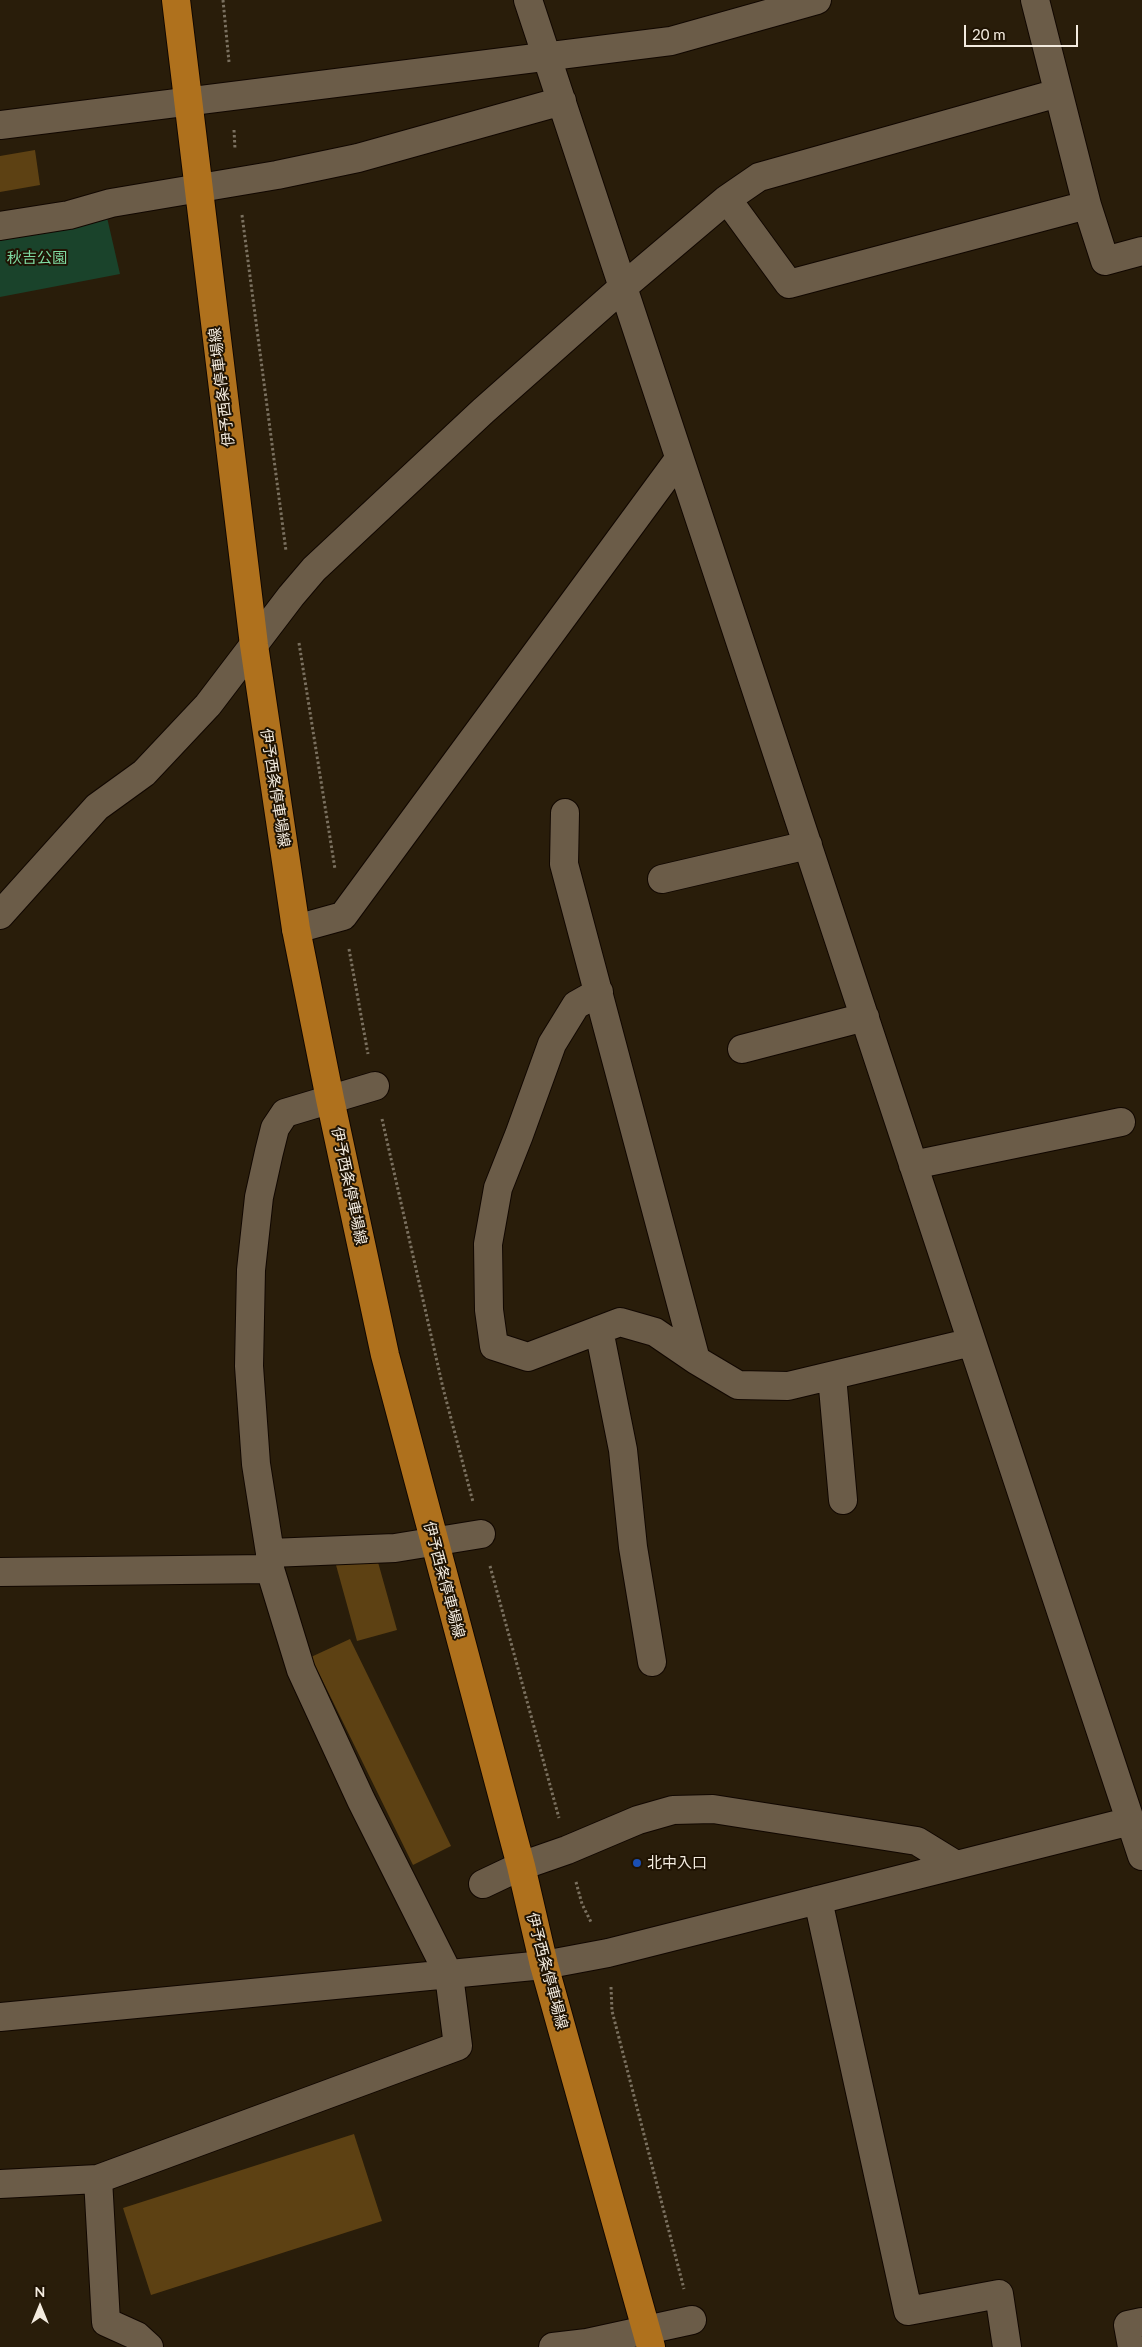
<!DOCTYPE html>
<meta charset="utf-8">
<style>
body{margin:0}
#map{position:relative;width:1142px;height:2347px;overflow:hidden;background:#291d0a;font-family:Lato,sans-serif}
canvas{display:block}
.north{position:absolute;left:15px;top:2282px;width:50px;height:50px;-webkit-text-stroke:4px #1f1303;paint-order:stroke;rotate:0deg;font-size:14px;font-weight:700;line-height:20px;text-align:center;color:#f3ebdf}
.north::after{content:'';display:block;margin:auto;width:18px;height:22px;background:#f3ebdf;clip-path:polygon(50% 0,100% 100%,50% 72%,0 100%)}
.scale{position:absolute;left:964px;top:25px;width:114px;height:22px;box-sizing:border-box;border:2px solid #f3ebdf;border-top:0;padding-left:6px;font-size:15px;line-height:18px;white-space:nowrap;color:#f3ebdf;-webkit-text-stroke:4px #1f1303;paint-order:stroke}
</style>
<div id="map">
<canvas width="1142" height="2347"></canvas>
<div class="north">N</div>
<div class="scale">20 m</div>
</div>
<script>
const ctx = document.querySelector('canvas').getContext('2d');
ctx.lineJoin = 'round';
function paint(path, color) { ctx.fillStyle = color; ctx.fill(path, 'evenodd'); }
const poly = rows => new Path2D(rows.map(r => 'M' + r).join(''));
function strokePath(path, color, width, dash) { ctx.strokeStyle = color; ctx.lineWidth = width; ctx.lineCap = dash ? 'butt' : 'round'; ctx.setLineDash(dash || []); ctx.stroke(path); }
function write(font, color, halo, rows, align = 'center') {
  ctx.font = font + ' Lato,"Noto Sans JP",sans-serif'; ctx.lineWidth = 4; ctx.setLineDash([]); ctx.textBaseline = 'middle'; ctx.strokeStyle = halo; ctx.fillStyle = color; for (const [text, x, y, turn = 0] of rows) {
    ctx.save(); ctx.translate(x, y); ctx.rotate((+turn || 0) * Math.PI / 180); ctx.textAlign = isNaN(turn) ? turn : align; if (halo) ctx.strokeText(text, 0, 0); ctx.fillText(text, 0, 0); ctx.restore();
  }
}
paint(poly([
 [106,213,120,274,0,297,0,232]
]), '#1a432b');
paint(poly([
 [35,150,40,185,0,192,0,156],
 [376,1555,397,1630,357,1641,336,1565],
 [350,1639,451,1846,413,1865,311,1657],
 [354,2134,382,2221,151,2295,123,2208]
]), '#5d4113');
const minor = poly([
 [528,0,1142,1856],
 [1035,0,1087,205,1105,261,1142,251],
 [0,125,671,41,817,0],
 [727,199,789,284,1087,205],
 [0,226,69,215,111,203,277,175,358,158,562,101],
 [565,813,564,864,696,1360],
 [662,879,808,845],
 [0,915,97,807,144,773,208,705,291,596,314,569,483,411,623,287,727,199,759,177,1058,93],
 [296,929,343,916,679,459],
 [599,992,576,1005,552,1044,519,1135,498,1188,488,1244,489,1310,494,1346,528,1357,620,1322,655,1332,696,1360,738,1385,788,1386,972,1342],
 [742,1049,865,1017],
 [913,1165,1121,1122],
 [599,1330,623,1450,633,1547,652,1662],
 [832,1376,843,1500],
 [270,1553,256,1464,249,1366,251,1270,259,1197,269,1152,275,1128,285,1113,375,1086],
 [0,1572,270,1569],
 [483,1884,521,1866,567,1850,638,1820,673,1810,713,1809,917,1841,956,1865],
 [818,1900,908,2311,999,2294,1007,2347],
 [0,2017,544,1965,608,1953,1131,1821],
 [98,2179,106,2322,137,2336,149,2347],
 [0,2184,98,2179,458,2046,449,1975,361,1800,301,1670,270,1569,270,1553,395,1548,481,1534],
 [553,2347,587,2343,692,2320],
 [1132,2347,1128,2325,1142,2322]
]);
const major = poly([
 [176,0,254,645,296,929,330,1099,385,1355,521,1866,544,1965,651,2347]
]);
strokePath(minor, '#110700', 30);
strokePath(major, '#110700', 30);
strokePath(poly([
 [223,0,229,62],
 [234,130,235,149],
 [242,215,286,551],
 [299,643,335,869],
 [349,949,368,1054],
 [382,1119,443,1388,473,1502],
 [490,1566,559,1818],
 [576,1882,582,1904,591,1922],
 [611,1987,612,2011,684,2289]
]), '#7b7160', 3, [2.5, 2.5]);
strokePath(minor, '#6b5c48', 28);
strokePath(major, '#af711d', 28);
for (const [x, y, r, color] of [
 [637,1863,5,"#1a4fb4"]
]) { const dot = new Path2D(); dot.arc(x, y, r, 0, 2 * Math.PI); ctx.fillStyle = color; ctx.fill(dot); strokePath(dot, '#1f1303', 2); }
write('15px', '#7fdba2', '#1f1303', [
 ["秋吉公園",37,258]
]);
write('15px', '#f3ebdf', '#1f1303', [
 ["伊予西条停車場線",222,387,-97],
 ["伊予西条停車場線",275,788,81],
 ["伊予西条停車場線",349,1186,78],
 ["伊予西条停車場線",444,1580,75],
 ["伊予西条停車場線",547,1971,75]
]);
write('15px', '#f3ebdf', '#1f1303', [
 ["北中入口",647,1863]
], 'left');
</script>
